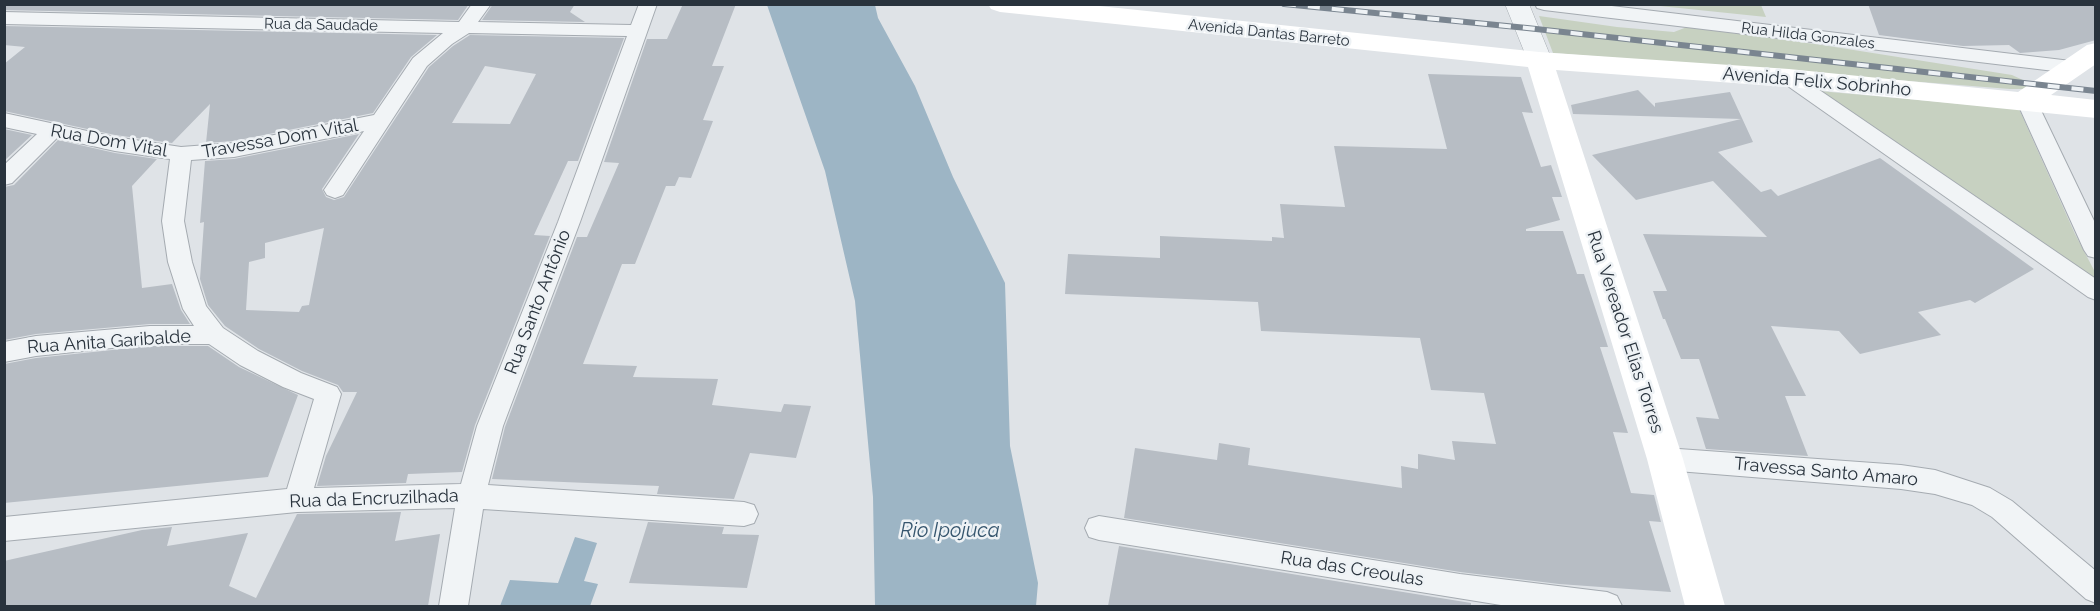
<!DOCTYPE html>
<meta charset="utf-8">
<style>
body{margin:0}
#map{position:relative;width:2100px;height:611px;overflow:hidden;background:#dfe3e7;font-family:Raleway,sans-serif}
canvas{display:block}
.frame{position:absolute;inset:0;border:6px solid #29333d;pointer-events:none}
</style>
<div id="map">
<canvas width="2100" height="611"></canvas>
<div class="frame"></div>
</div>
<script>
const ctx = document.querySelector('canvas').getContext('2d');
ctx.lineJoin = 'round';
function paint(path, color) { ctx.fillStyle = color; ctx.fill(path, 'evenodd'); }
const poly = rows => new Path2D(rows.map(r => 'M' + r).join(''));
function strokePath(path, color, width, dash) { ctx.strokeStyle = color; ctx.lineWidth = width; ctx.lineCap = dash ? 'butt' : 'round'; ctx.setLineDash(dash || []); ctx.stroke(path); }
function write(font, color, halo, rows, align = 'center') {
  ctx.font = font + ' Raleway,sans-serif'; ctx.lineWidth = 5; ctx.setLineDash([]); ctx.textBaseline = 'middle'; ctx.strokeStyle = halo; ctx.fillStyle = color; for (const [text, x, y, turn = 0] of rows) {
    ctx.save(); ctx.translate(x, y); ctx.rotate((+turn || 0) * Math.PI / 180); ctx.textAlign = isNaN(turn) ? turn : align; if (halo) ctx.strokeText(text, 0, 0); ctx.fillText(text, 0, 0); ctx.restore();
  }
}
paint(poly([
 [1660,5,1761,5,1766,17,1660,6],
 [1539,16,1617,27,1674,32,1687,27,1822,45,2012,75,2025,81,2028,87,2025,89,2010,89,1553,53],
 [1819,91,2019,109,2075,234,2095,272,2095,282]
]), '#c7d1c1');
paint(poly([
 [767,5,875,5,878,18,915,86,953,177,1005,283,1010,446,1038,583,1036,606,875,606,873,497,855,301,825,171],
 [575,537,597,543,584,581,598,584,590,606,500,606,510,580,558,583]
]), '#9db5c5');
paint(poly([
 [4,4,469,4,458,20,4,10],
 [493,4,575,4,570,12,585,22,482,20],
 [683,4,736,4,712,66,724,66,703,120,713,121,691,178,679,177,675,186,666,186,635,264,622,264,583,364,637,366,633,377,718,379,712,405,781,412,784,404,811,406,796,458,750,453,734,499,657,494,659,486,492,479,505,427,577,237,587,237,619,163,604,162,647,39,667,39],
 [1868,4,2096,4,2096,40,2059,50,2020,53,2009,45,1963,46,1879,35],
 [4,26,437,35,411,57,373,113,234,141,206,143,210,104,172,143,115,135,4,111,4,64,25,47,4,45],
 [470,35,624,38,578,161,568,161,534,235,550,236,475,425,462,472,408,474,406,483,317,486,326,456,357,392,343,392,338,385,302,371,259,349,225,326,208,305,200,279,204,222,200,223,205,161,234,159,359,134,322,189,326,197,334,200,344,197,429,67,453,46],
 [485,66,536,74,510,124,452,123],
 [324,228,309,305,302,306,299,312,246,310,249,262,265,258,265,243],
 [1428,74,1521,77,1533,113,1522,112,1541,167,1551,165,1562,197,1552,197,1560,220,1526,229,1526,231,1563,231,1577,274,1584,274,1608,347,1600,347,1628,433,1613,432,1631,493,1654,495,1661,522,1649,521,1671,592,1559,584,1460,572,1124,518,1135,448,1217,460,1219,443,1250,448,1248,465,1402,488,1401,466,1418,469,1418,454,1455,460,1452,441,1496,444,1484,393,1431,390,1420,338,1261,331,1258,302,1065,294,1068,254,1160,258,1160,236,1272,241,1272,237,1284,238,1280,204,1345,207,1334,146,1447,149],
 [1638,90,1655,107,1655,103,1730,92,1753,142,1718,152,1761,192,1771,189,1778,196,1880,158,2034,269,1975,303,1970,300,1918,312,1941,335,1860,354,1839,331,1771,326,1806,396,1785,396,1808,456,1706,449,1696,417,1719,419,1699,359,1681,359,1665,319,1663,319,1653,291,1667,291,1643,234,1767,237,1713,181,1636,200,1592,155,1741,119,1573,114,1571,105],
 [4,129,32,135,4,161],
 [58,140,115,153,157,159,132,186,142,288,172,284,181,310,190,324,150,324,36,334,4,340,4,187,14,185],
 [150,346,208,346,239,367,298,395,268,477,4,503,4,364,36,358],
 [401,512,395,541,440,534,428,606,4,606,4,561,142,530,172,527,167,546,248,533,229,586,256,598,297,514],
 [648,522,724,527,722,534,759,535,747,588,629,583],
 [1119,546,1471,603,1471,606,1108,606]
]), '#b7bdc4');
const minor = poly([
 [472,4,491,4,478,22,631,25,639,4,657,4,580,222,503,426,488,485,744,502,754,505,758,514,754,523,744,526,483,509,468,606,439,606,455,508,297,512,4,541,4,517,287,489,314,399,283,387,240,365,209,344,150,344,36,356,4,362,4,342,36,336,150,326,194,326,183,309,168,262,162,221,170,159,115,151,57,138,12,183,4,185,4,165,37,134,4,127,4,113,115,137,181,147,234,143,374,115,413,58,443,33,4,24,4,12,459,22,472,4],
 [469,33,627,36,558,222,477,426,461,484,314,488,341,394,337,387,301,373,258,351,223,328,206,306,192,262,184,221,191,160,234,157,364,131,324,190,327,195,335,198,343,195,427,66,452,44,469,33],
 [1535,4,1595,4,2071,61,2078,63,2081,67,2078,71,2071,73,1544,10,1537,8,1535,4],
 [1789,72,1796,74,2096,279,2096,300,2088,297,1782,82,1779,78,1782,74,1789,72],
 [2026,94,2033,95,2036,100,2096,225,2096,258,2088,256,2084,250,2016,100,2019,95,2026,94],
 [1665,448,1901,465,1935,470,1990,488,2012,501,2096,571,2096,603,2086,599,1992,517,1972,505,1935,494,1901,489,1665,470,1656,467,1652,459,1656,451,1665,448],
 [1099,516,1460,574,1607,592,1617,596,1622,606,1507,606,1099,540,1089,537,1085,528,1089,519,1099,516]
]);
const tertiary = poly([
 [1505,4,1529,4,1552,60,1548,66,1539,68,1530,66,1505,4]
]);
strokePath(minor, '#a5abb1', 2);
strokePath(tertiary, '#a5abb1', 1);
paint(minor, '#f1f4f6');
paint(tertiary, '#f1f4f6');
paint(poly([
 [988,4,1080,4,1539,52,1789,69,2018,92,2087,45,2096,43,2096,64,2051,95,2096,100,2096,118,1789,87,1556,70,1683,459,1725,606,1685,606,1647,459,1528,67,1000,12,991,9,988,4]
]), '#fff');
const rail = poly([
 [1284,4,1527,28,2096,91]
]);
strokePath(rail, '#7a8590', 6);
strokePath(rail, '#eef2f5', 4, [12]);
write('15px', '#29333d', '#eef2f5', [
 ["Rua da Saudade",321,25,1],
 ["Avenida Dantas Barreto",1269,33,6],
 ["Rua Hilda Gonzales",1808,36,7]
]);
write('18px', '#29333d', '#eef2f5', [
 ["Avenida Felix Sobrinho",1817,82,5],
 ["Travessa Dom Vital",280,139,-10],
 ["Rua Dom Vital",109,141,10],
 ["Rua Santo Antônio",538,302,-69],
 ["Rua Vereador Elias Torres",1625,332,72],
 ["Rua Anita Garibalde",109,342,-4],
 ["Travessa Santo Amaro",1826,472,5],
 ["Rua da Encruzilhada",374,499,-2],
 ["Rua das Creoulas",1352,569,9]
]);
write('italic 20px', '#36566e', '#eef2f5', [
 ["Rio Ipojuca",950,531]
]);
</script>
